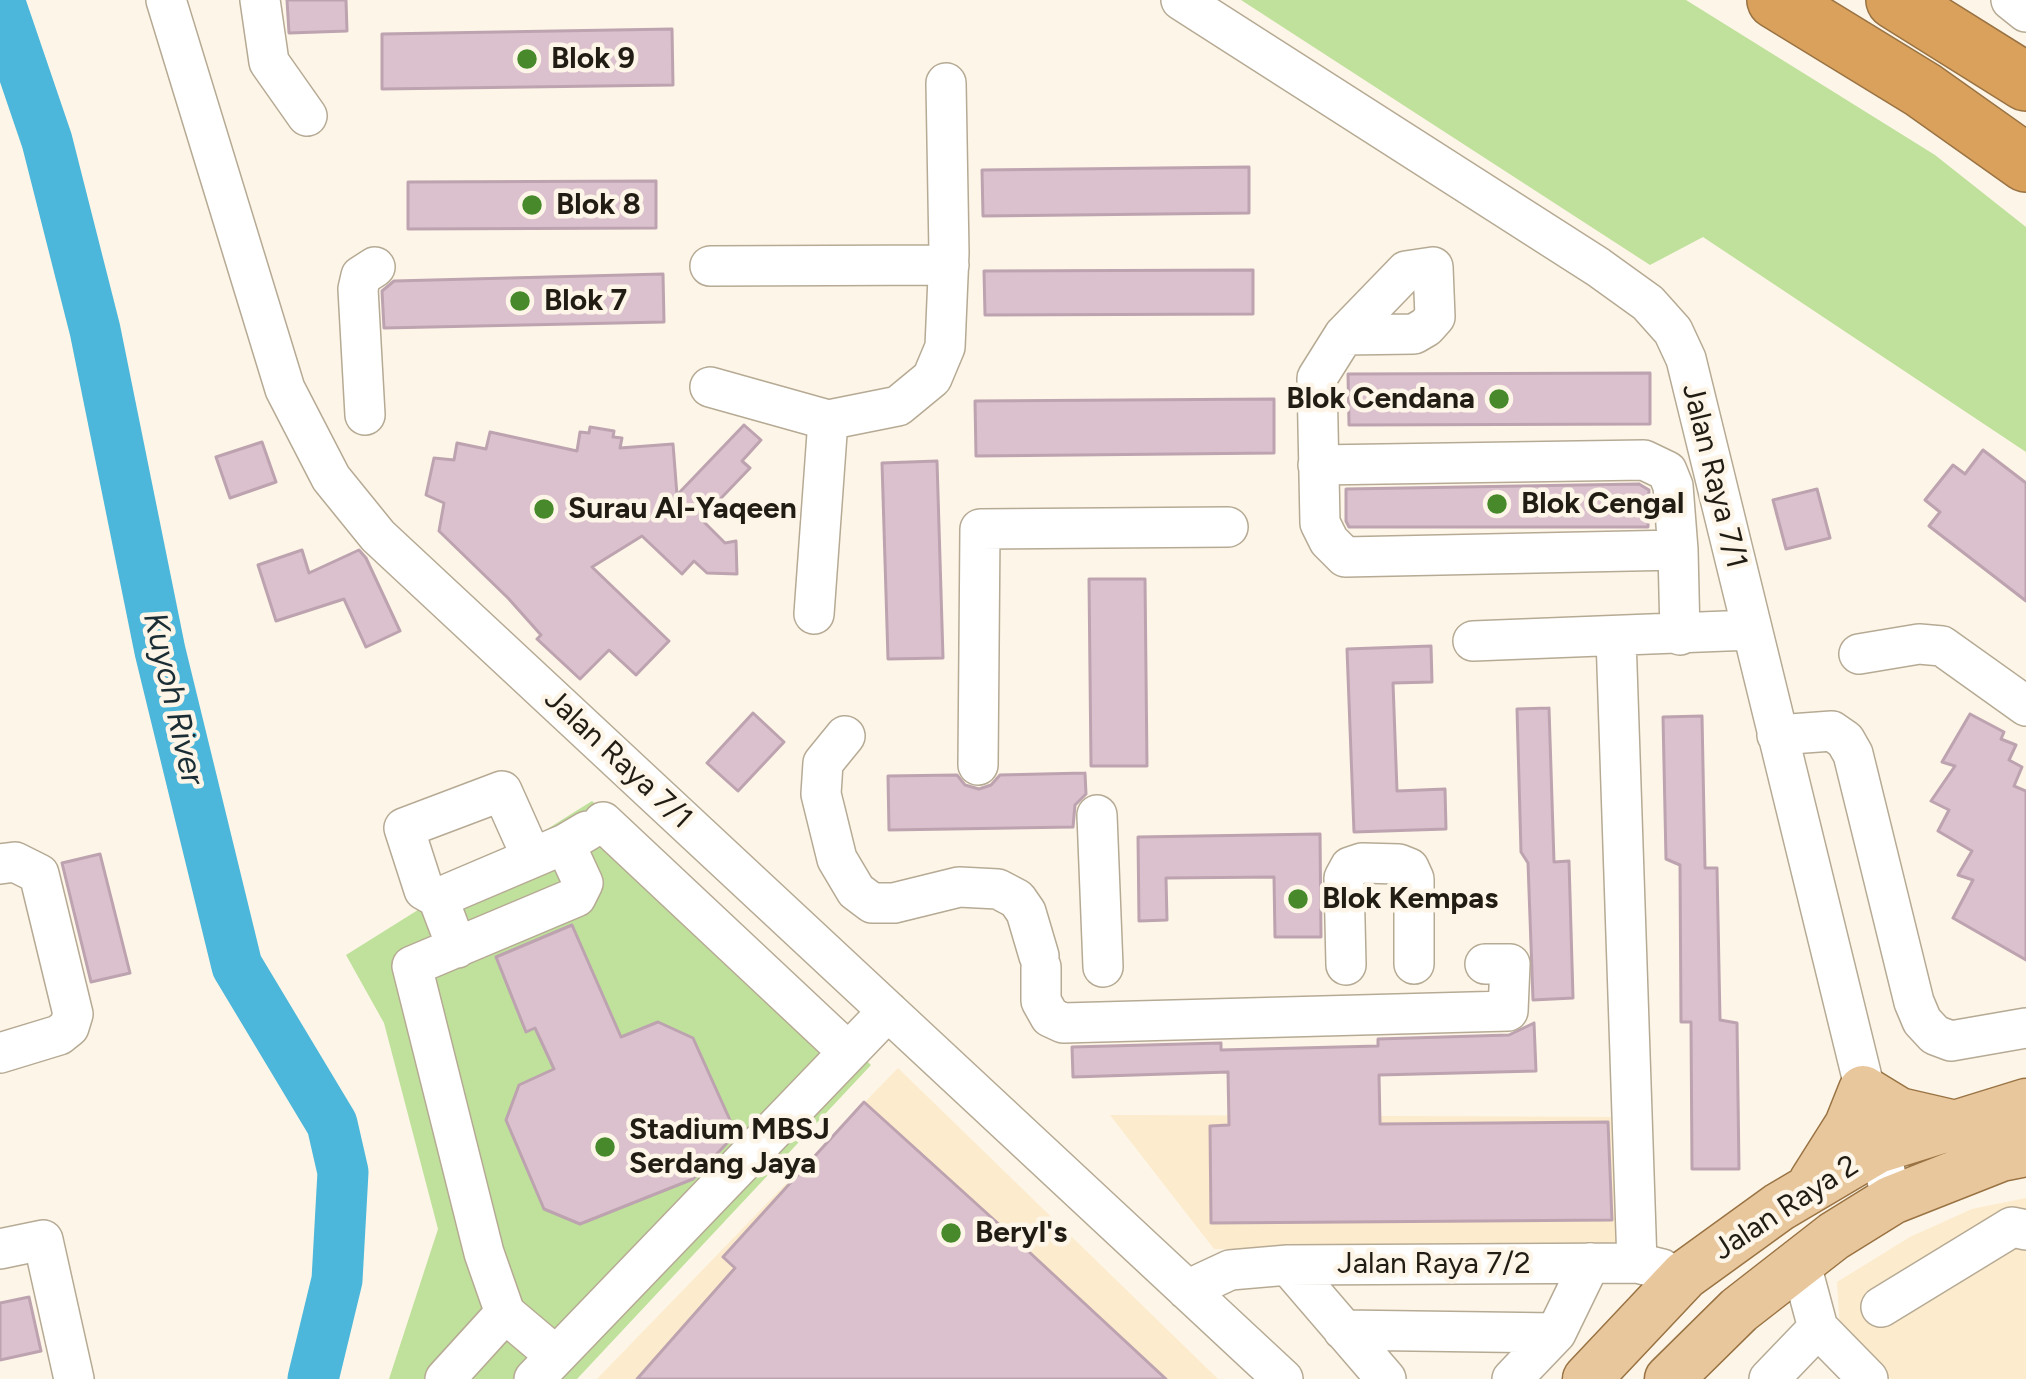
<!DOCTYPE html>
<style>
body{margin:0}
canvas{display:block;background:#fdf5e7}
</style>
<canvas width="2026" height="1379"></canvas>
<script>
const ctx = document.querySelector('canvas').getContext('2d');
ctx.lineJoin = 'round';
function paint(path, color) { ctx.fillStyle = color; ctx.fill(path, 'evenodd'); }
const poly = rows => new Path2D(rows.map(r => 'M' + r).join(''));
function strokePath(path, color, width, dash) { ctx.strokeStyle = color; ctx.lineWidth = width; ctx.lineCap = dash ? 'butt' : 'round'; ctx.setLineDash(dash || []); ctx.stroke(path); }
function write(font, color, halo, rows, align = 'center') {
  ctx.font = font + ' Figtree,sans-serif'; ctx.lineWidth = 9; ctx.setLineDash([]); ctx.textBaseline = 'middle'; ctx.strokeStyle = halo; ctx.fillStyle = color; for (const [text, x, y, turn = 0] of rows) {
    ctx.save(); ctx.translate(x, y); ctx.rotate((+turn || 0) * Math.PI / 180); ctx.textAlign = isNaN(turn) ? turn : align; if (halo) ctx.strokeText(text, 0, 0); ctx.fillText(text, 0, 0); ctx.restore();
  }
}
paint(poly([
 [898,1068,1218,1379,597,1379],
 [1110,1115,1626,1117,1630,1248,1214,1249],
 [2026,1198,2026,1379,1891,1379,1840,1329,1837,1282,1910,1237,1972,1209]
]), '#fcebcc');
paint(poly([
 [1241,0,1686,0,1935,155,2026,227,2026,452,1703,237,1650,265],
 [592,801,871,1065,577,1379,389,1379,438,1229,384,1023,346,955]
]), '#bfe19c');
strokePath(poly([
 [0,3,47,141,95,330,160,651,237,966,332,1124,343,1172,337,1280,313,1379]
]), '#4cb7da', 51);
const building = poly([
 [287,0,346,0,347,31,289,33,287,0],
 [672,29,673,85,382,89,382,34,672,29],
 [1249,167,1249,213,983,216,982,170,1249,167],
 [656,181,656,228,408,229,408,182,656,181],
 [1253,270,1253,314,985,315,984,271,1253,270],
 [663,274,664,322,384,328,382,291,394,281,663,274],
 [1650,373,1650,424,1349,425,1348,374,1650,373],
 [1274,399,1274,453,976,456,975,401,1274,399],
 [744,425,761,440,742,461,750,468,701,519,725,543,736,541,737,574,707,573,694,561,682,574,642,536,592,567,669,641,636,675,609,650,580,679,537,639,541,635,508,598,439,531,444,503,426,495,434,458,454,460,457,443,486,449,490,432,577,451,580,432,589,433,590,427,614,431,613,437,622,438,620,448,673,444,677,495,744,425],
 [262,442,276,482,230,498,216,457,262,442],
 [1983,450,2026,483,2026,601,1929,526,1940,512,1925,500,1953,465,1965,474,1983,450],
 [937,461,943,658,888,659,882,463,937,461],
 [1639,484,1649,490,1648,527,1349,527,1346,521,1346,489,1639,484],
 [1817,489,1830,538,1786,549,1773,500,1817,489],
 [302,550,309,573,359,550,366,558,400,631,366,647,344,599,276,621,258,565,302,550],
 [1089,579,1145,579,1147,766,1091,766,1089,579],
 [1431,646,1432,682,1393,683,1397,791,1445,789,1446,829,1354,832,1347,649,1431,646],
 [1549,708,1554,862,1569,861,1573,998,1533,1000,1528,863,1521,852,1517,709,1549,708],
 [753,713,784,742,738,791,707,763,753,713],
 [1970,714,2004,732,2001,739,2016,745,2009,760,2022,767,2014,786,2026,791,2026,960,1953,918,1973,880,1958,875,1972,851,1938,831,1949,810,1931,801,1955,766,1942,762,1970,714],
 [1702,716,1705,868,1717,868,1720,1020,1737,1023,1739,1169,1692,1169,1691,1022,1681,1022,1680,865,1666,859,1663,717,1702,716],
 [1085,773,1086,794,1075,805,1073,827,889,830,888,776,957,775,965,785,979,789,991,785,1000,775,1085,773],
 [1320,834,1321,937,1275,937,1274,877,1166,878,1167,920,1139,921,1138,837,1320,834],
 [100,854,130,973,91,982,62,863,100,854],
 [572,925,621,1037,658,1022,693,1038,734,1129,729,1141,693,1179,580,1224,544,1209,506,1120,519,1085,554,1069,535,1028,526,1032,496,957,572,925],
 [1534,1023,1536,1071,1379,1075,1380,1124,1608,1122,1612,1220,1211,1223,1210,1126,1229,1125,1228,1072,1073,1077,1072,1047,1221,1043,1221,1050,1378,1046,1378,1039,1509,1035,1534,1023],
 [864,1102,1013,1237,1166,1379,637,1379,735,1268,723,1257,864,1102],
 [29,1297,41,1351,0,1360,0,1303,29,1297]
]);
paint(building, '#dbc1cd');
strokePath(building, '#bda3af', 3);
const minor = poly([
 [166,0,285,389,331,478,378,536,1283,1379],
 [260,0,269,62,307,116],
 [1181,0,1598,267,1648,303,1673,331,1686,359,1892,1200],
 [2011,0,2026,12],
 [710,266,949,265],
 [1344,335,1414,334,1426,327,1435,317,1433,267,1406,271,1344,335,1317,378,1320,523,1329,541,1345,557,1678,550,1680,635],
 [710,387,828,420,814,614],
 [365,415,358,289,361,276,375,267],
 [828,420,898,406,932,378,945,347,949,253,946,83],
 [1318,465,1644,460,1667,471,1673,486,1678,550],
 [1616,637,1637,1263],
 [1473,641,1751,630],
 [1859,654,1919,644,1942,646,2026,706],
 [1777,735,1832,731,1845,740,1853,754,1914,1002,1922,1021,1935,1035,1951,1041,2026,1028],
 [845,736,823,763,821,794,837,859,856,891,872,903,894,903,959,887,998,889,1017,899,1026,912,1039,956],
 [978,765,980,529,1228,527],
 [1097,815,1103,967],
 [603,822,846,1050],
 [0,864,15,862,39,874,73,1014,69,1027,59,1035,0,1053],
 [438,898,424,890,404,828,502,791,532,858],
 [457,948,438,898,565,844,587,831],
 [1346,965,1344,878,1350,867,1362,863,1399,864,1409,868,1414,879,1414,964],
 [1041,967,1041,1001,1050,1017,1063,1023,1508,1011,1510,964,1485,964],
 [0,1249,43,1240,74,1379],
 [1288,1265,1386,1379],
 [1187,1290,1230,1270,1288,1265,1637,1263,1662,1269],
 [1881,1307,2012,1227,2026,1230],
 [1818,1328,1868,1379],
 [1343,1330,1556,1333],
 [556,1356,505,1313,484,1253,412,966,576,897,583,883,565,844],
 [445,1379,505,1313],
 [534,1379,888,1011],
 [1512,1379,1556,1333,1590,1263],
 [1769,1379,1818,1328,1800,1261]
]);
const major = poly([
 [1813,1182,1849,1125,1863,1090,1899,1112,1951,1124],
 [1587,1379,1685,1275,1779,1207,1877,1149,2026,1103],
 [1669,1379,1739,1310,1834,1236,1892,1200,2001,1157,2026,1152]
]);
const highway = poly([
 [1776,0,1923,90,2026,163],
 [1895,0,2026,82]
]);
strokePath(minor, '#b6aa94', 42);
strokePath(major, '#997343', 51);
strokePath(highway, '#997343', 60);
strokePath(minor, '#fff', 39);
strokePath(major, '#e9c79d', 48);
strokePath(highway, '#daa15c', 57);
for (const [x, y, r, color] of [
 [527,59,12,"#47892b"],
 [532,205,12,"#47892b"],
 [520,301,12,"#47892b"],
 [1499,399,12,"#47892b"],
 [1497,504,12,"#47892b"],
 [544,509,12,"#47892b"],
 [1298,899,12,"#47892b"],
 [605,1147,12,"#47892b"],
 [951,1233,12,"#47892b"]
]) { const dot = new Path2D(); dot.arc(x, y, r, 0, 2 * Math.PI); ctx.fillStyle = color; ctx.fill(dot); strokePath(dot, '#fdf5e7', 4.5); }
write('bold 30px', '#211d14', '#fdf5e7', [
 ["Blok 9",551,59],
 ["Blok 8",556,205],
 ["Blok 7",544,301],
 ["Blok Cendana",1475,399,"right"],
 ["Blok Cengal",1521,504],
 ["Surau Al-Yaqeen",568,509],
 ["Blok Kempas",1322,899],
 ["Stadium MBSJ",629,1130],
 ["Serdang Jaya",629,1164],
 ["Beryl's",975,1233]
], 'left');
write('30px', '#211d14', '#fdf5e7', [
 ["Jalan Raya 7/1",1714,476,76],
 ["Jalan Raya 7/1",618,759,43],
 ["Jalan Raya 2",1786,1208,-33],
 ["Jalan Raya 7/2",1434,1264]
]);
write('italic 33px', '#1a2d34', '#fdf5e7', [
 ["Kuyoh River",173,699,77]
]);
</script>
